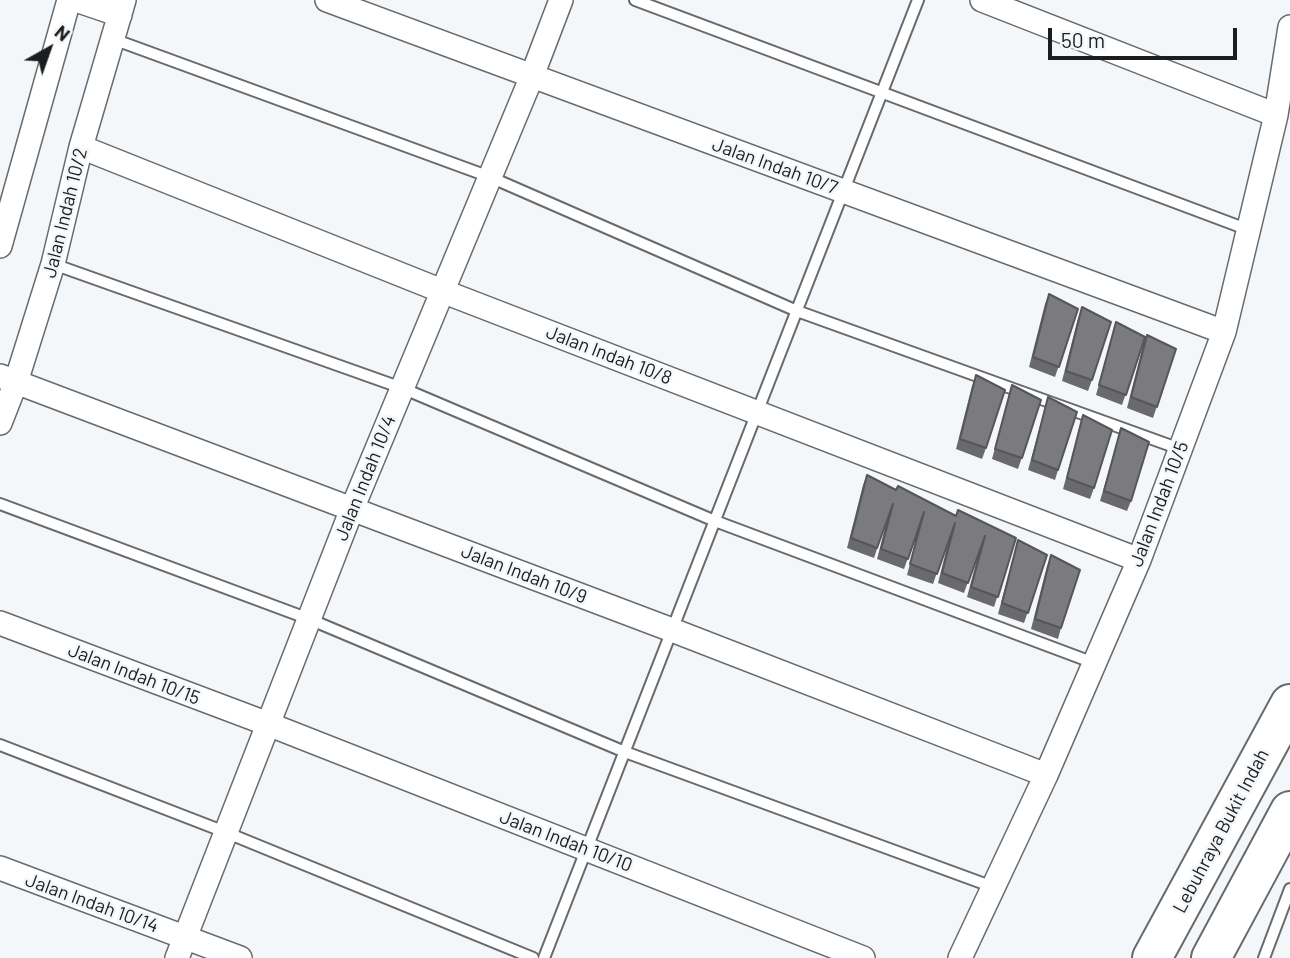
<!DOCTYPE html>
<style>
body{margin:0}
#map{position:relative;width:1290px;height:958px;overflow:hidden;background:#f3f7fa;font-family:Barlow,sans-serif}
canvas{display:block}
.north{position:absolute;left:14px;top:14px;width:70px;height:70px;-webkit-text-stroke:5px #f3f7fa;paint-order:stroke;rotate:40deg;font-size:19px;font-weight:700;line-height:28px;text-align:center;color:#1c1d1e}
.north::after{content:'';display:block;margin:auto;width:24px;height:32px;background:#1c1d1e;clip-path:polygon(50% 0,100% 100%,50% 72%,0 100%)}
.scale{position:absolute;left:1048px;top:28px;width:189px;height:32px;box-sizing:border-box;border:4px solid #1c1d1e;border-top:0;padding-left:9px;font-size:21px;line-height:24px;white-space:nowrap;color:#1c1d1e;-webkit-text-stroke:5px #f3f7fa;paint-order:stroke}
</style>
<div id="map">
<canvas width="1290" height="958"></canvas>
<div class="north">N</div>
<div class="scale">50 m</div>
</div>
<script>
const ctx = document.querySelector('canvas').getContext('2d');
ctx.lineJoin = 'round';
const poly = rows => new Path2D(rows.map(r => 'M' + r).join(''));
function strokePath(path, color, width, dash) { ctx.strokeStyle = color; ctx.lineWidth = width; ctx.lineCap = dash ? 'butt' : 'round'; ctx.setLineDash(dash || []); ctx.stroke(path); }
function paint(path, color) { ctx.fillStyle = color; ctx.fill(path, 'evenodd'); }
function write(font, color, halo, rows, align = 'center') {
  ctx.font = font + ' Barlow,sans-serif'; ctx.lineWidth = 5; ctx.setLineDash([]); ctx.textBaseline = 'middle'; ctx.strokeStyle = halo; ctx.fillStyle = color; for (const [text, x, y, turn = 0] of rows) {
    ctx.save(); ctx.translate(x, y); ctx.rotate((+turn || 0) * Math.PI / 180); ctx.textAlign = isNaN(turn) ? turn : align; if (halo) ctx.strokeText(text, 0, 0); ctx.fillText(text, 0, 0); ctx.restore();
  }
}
const lane = poly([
 [635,0,1249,230],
 [113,39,490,177,797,311,1180,449],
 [53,264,402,388,715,521,1094,663],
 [0,504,309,619,625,752,993,887],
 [0,745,225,832,533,958],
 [544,958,918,0],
 [1264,958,1290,889]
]);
const street = poly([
 [76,0,120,15],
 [327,0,1224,332],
 [982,0,1276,115],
 [81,147,442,291,1139,560],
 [0,246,69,0],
 [0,376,672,630,1046,775],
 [0,423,16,382,53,264,81,147,124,0],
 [0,623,268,724,863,958],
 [0,868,240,958],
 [177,958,352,509,532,76,561,0],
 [960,958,1046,775,1139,560,1224,332,1276,115,1290,27]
]);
const highway = poly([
 [1152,958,1290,704],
 [1211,958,1290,811]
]);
strokePath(lane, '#686b6e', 14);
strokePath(street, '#686b6e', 26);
strokePath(highway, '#686b6e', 42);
strokePath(lane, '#fff', 10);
strokePath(street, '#fff', 23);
strokePath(highway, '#fff', 38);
paint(poly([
 [1049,294,1078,309,1055,377,1029,367,1045,304],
 [1082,307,1092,380,1088,391,1062,381,1078,318],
 [1116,322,1145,337,1122,405,1096,395],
 [1147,335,1176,349,1153,418,1127,408,1143,345],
 [976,375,986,448,982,459,956,449,972,386],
 [1012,385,1041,400,1018,469,992,459],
 [1048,397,1058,470,1055,480,1028,470],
 [1083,415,1094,488,1090,499,1063,489],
 [1121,428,1131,501,1127,511,1100,501],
 [867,475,896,490,956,516,958,510,1016,538,994,607,967,597,980,548,964,593,938,583,950,535,933,584,907,575,920,525,904,569,877,559,888,516,874,558,847,548,863,485],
 [1018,540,1047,555,1024,623,998,614],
 [1051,555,1061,628,1058,639,1031,629,1047,566]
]), '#6a6a6d');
const building = poly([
 [1049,294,1078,309,1059,367,1033,357,1049,294],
 [1082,307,1111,322,1092,380,1066,371,1082,307],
 [1116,322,1145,337,1126,395,1099,385,1116,322],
 [1147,335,1176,349,1157,407,1131,397,1147,335],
 [976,375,1005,390,986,448,960,439,976,375],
 [1012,385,1041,400,1022,458,995,449,1012,385],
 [1048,397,1077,412,1058,470,1032,460,1048,397],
 [1083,415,1112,430,1094,488,1067,478,1083,415],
 [1121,428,1149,442,1131,501,1104,491,1121,428],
 [867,475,896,490,898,486,956,516,958,510,1016,538,998,597,971,587,985,536,968,583,942,573,955,523,937,574,910,564,924,512,908,559,881,549,893,504,877,548,851,538,867,475],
 [1018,540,1047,555,1028,613,1002,603,1018,540],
 [1051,555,1080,570,1061,628,1035,619,1051,555]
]);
paint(building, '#7b7b7f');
strokePath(building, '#565659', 2);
write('19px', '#1c1d1e', '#f3f7fa', [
 ["Jalan Indah 10/7",775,166,20],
 ["Jalan Indah 10/2",65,213,-76],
 ["Jalan Indah 10/8",609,355,21],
 ["Jalan Indah 10/4",365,478,-68],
 ["Jalan Indah 10/5",1159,504,-69],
 ["Jalan Indah 10/9",524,574,21],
 ["Jalan Indah 10/15",134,674,21],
 ["Lebuhraya Bukit Indah",1221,831,-62],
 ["Jalan Indah 10/10",566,841,21],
 ["Jalan Indah 10/14",92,903,20]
]);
</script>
